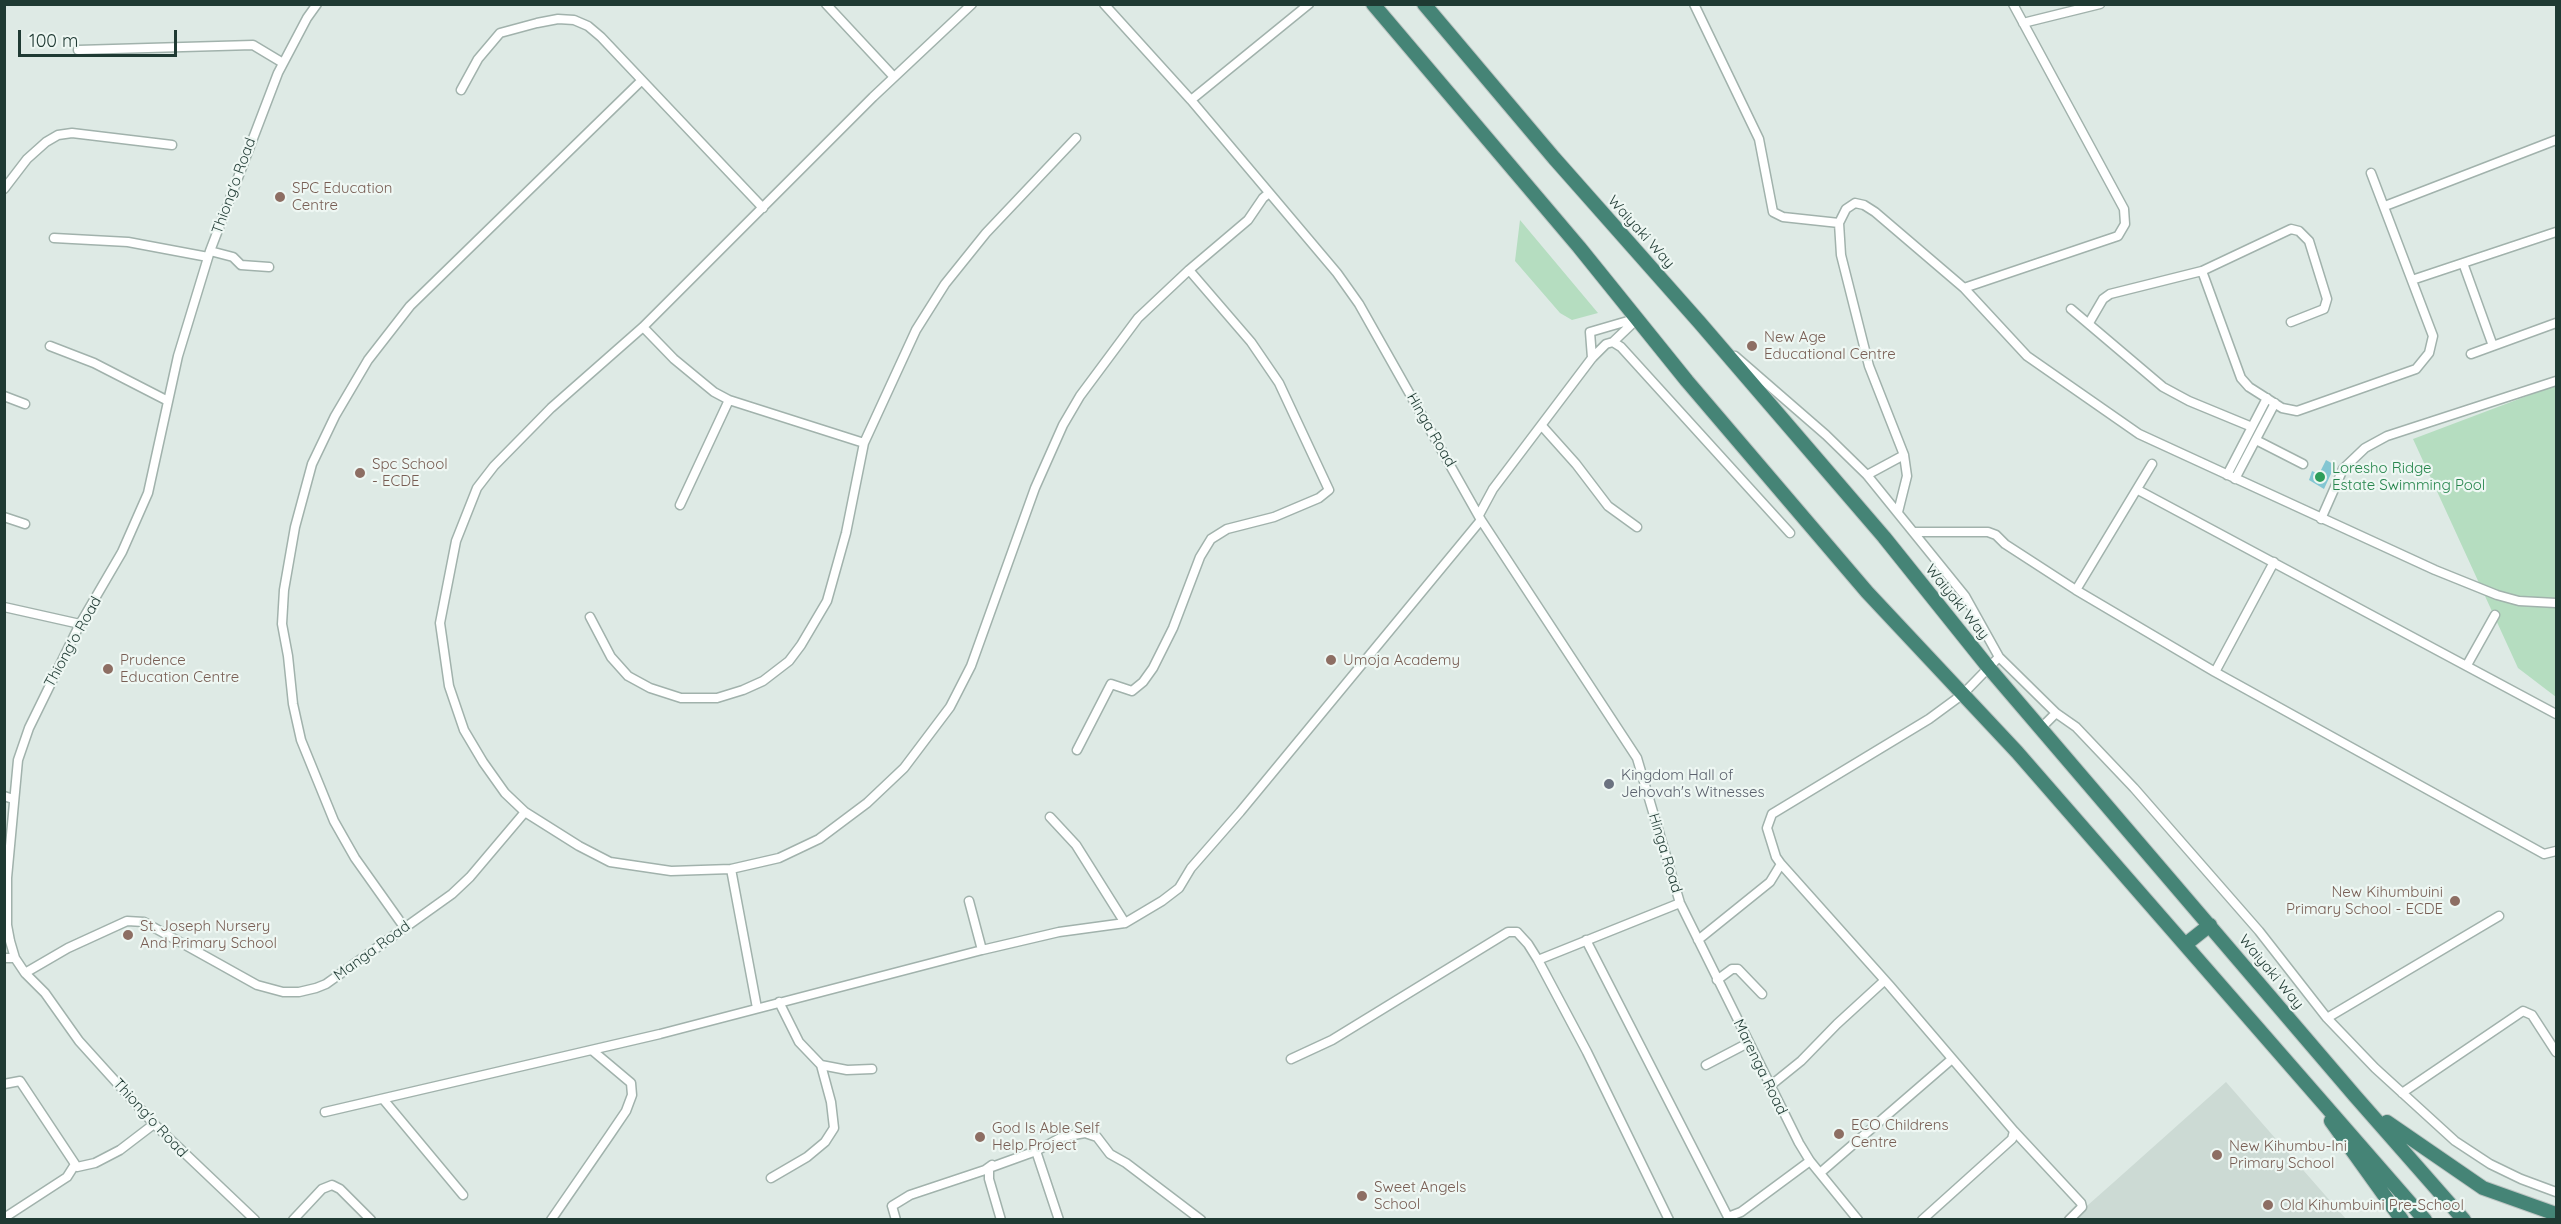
<!DOCTYPE html>
<style>
body{margin:0}
#map{position:relative;width:2561px;height:1224px;overflow:hidden;background:#deeae5;font-family:Quicksand,sans-serif}
canvas{display:block}
.frame{position:absolute;inset:0;border:6px solid #1f3a33;pointer-events:none}
.scale{position:absolute;left:18px;top:30px;width:159px;height:27px;box-sizing:border-box;border:3px solid #1f3a33;border-top:0;padding-left:8px;font-size:18px;line-height:21px;white-space:nowrap;color:#1f3a33;-webkit-text-stroke:4px #eef7f3;paint-order:stroke}
</style>
<div id="map">
<canvas width="2561" height="1224"></canvas>
<div class="frame"></div>
<div class="scale">100 m</div>
</div>
<script>
const ctx = document.querySelector('canvas').getContext('2d');
ctx.lineJoin = 'round';
function paint(path, color) { ctx.fillStyle = color; ctx.fill(path, 'evenodd'); }
const poly = rows => new Path2D(rows.map(r => 'M' + r).join(''));
function strokePath(path, color, width, dash) { ctx.strokeStyle = color; ctx.lineWidth = width; ctx.lineCap = dash ? 'butt' : 'round'; ctx.setLineDash(dash || []); ctx.stroke(path); }
function write(font, color, halo, rows, align = 'center') {
  ctx.font = font + ' Quicksand,sans-serif'; ctx.lineWidth = 4.5; ctx.setLineDash([]); ctx.textBaseline = 'middle'; ctx.strokeStyle = halo; ctx.fillStyle = color; for (const [text, x, y, turn = 0] of rows) {
    ctx.save(); ctx.translate(x, y); ctx.rotate((+turn || 0) * Math.PI / 180); ctx.textAlign = isNaN(turn) ? turn : align; if (halo) ctx.strokeText(text, 0, 0); ctx.fillText(text, 0, 0); ctx.restore();
  }
}
paint(poly([
 [2226,1082,2346,1219,2071,1220,2114,1182]
]), '#ccdad4');
paint(poly([
 [1520,220,1598,313,1572,320,1560,313,1515,261],
 [2556,385,2556,697,2518,668,2413,439]
]), '#b5ddc0');
paint(poly([
 [2326,460,2335,465,2324,489,2309,480,2312,471,2319,474]
]), '#83c6d2');
const minor = poly([
 [826,4,894,77],
 [972,4,873,97,643,327,551,408,494,466,477,488,456,541,440,623,449,686,464,730,483,762,505,793,525,812,579,846,610,862,671,871,731,869,779,858,819,839,867,803,904,768,950,707,971,666,1035,488,1063,425,1080,396,1138,318,1189,270,1248,220,1263,198,1269,193],
 [1104,4,1191,100,1337,273,1359,304,1481,520,1637,758,1680,903,1799,1143,1810,1161,1858,1220],
 [1694,4,1759,139,1773,212,1783,217,1839,223],
 [2023,23,2100,4],
 [78,50,253,45,283,63],
 [461,90,478,59,500,33,537,23,558,19,574,20,588,26,601,37,763,208],
 [1191,100,1309,4],
 [4,189,27,159,46,142,58,135,72,133,172,145],
 [2385,206,2556,140],
 [54,238,128,242,208,257],
 [210,251,233,257,241,265,269,267],
 [2463,263,2493,346],
 [2202,271,2241,378,2249,387,2282,408,2297,411,2416,369,2429,353,2433,336,2371,173],
 [2412,280,2556,232],
 [1964,288,2118,236,2125,224,2124,209,2013,4],
 [2071,309,2163,387,2189,401,2252,427],
 [2089,323,2103,299,2110,294,2202,271,2291,229,2299,231,2309,241,2327,299,2324,309,2291,322],
 [643,327,674,359,714,392,729,400,864,443],
 [1613,342,1635,321],
 [50,346,94,363,168,401],
 [2471,354,2556,323],
 [1592,358,1590,332,1638,318],
 [4,396,25,404],
 [1542,426,1576,464,1608,506,1637,527],
 [2256,440,2303,464],
 [1867,475,1904,455],
 [2227,475,2267,398],
 [2235,479,2275,403],
 [2138,490,2556,714],
 [680,505,729,400],
 [1898,512,1907,476,1904,455,1869,366,1841,255,1839,223,1846,209,1855,203,1864,205,1875,212,1964,288,2027,356,2139,434,2435,570,2497,595,2519,601,2556,603],
 [1479,515,1493,489,1592,358,1606,344,1613,342,1621,347,1790,533],
 [4,517,25,524],
 [2321,519,2343,469,2365,448,2387,436,2556,381],
 [1915,532,1988,532,1996,535,2005,544,2076,590,2215,672,2544,854,2556,851],
 [2076,590,2152,464],
 [4,607,80,624],
 [590,617,611,657,628,676,650,688,681,698,717,698,743,690,763,681,789,661,801,645,827,601,846,533,864,443,916,330,945,284,986,233,1076,138],
 [1999,657,2056,713],
 [2467,665,2495,615],
 [2215,672,2274,562],
 [2041,728,2056,713,2076,727,2134,788,2259,931,2327,1018,2375,1068,2455,1141,2490,1164,2521,1179,2556,1192],
 [1077,750,1111,684,1132,691,1143,682,1153,668,1173,628,1200,557,1211,539,1227,529,1274,517,1319,498,1329,490,1279,383,1251,342,1189,270],
 [4,796,13,799],
 [1050,817,1076,845,1125,923],
 [1781,864,1890,986,2014,1131,2012,1139,1922,1220],
 [731,869,757,1008],
 [969,901,982,950],
 [404,927,355,858,334,821,301,740,293,704,288,656,282,624,284,590,295,527,312,464,335,416,368,360,410,306,641,81],
 [1586,940,1728,1217,1741,1212,1810,1161],
 [1698,940,1770,882,1781,864,1776,857,1767,828,1772,814,1929,719,1963,694,1999,657,1965,596,1867,475,1826,435,1735,356],
 [4,958,15,958],
 [1538,960,1587,1052,1669,1220],
 [25,973,68,948,127,921,144,922,257,985,283,992,299,992,316,988,326,984,452,894,470,877,525,812],
 [1717,980,1732,969,1738,969,1762,994],
 [779,1002,799,1042,821,1065,847,1070,872,1069],
 [2327,1018,2499,916],
 [1291,1059,1332,1040,1508,932,1517,932,1528,944,1538,960,1680,903],
 [1706,1065,1748,1043],
 [4,1084,20,1081,77,1167,95,1163,120,1150,154,1124],
 [1770,1086,1801,1061,1837,1024,1884,981],
 [2402,1093,2523,1011,2532,1015,2556,1052],
 [383,1099,463,1195],
 [325,1112,660,1034,982,950,1059,932,1125,923,1162,901,1179,888,1191,868,1240,812,1481,520],
 [2014,1131,2081,1203,2082,1207,2069,1220],
 [1820,1173,1952,1059],
 [771,1178,807,1157,825,1142,834,1128,831,1102,821,1065],
 [4,1218,67,1177,74,1166],
 [255,1220,154,1124,79,1041,45,993,25,973,15,958,10,941,7,925,7,878,18,760,29,728,80,624,122,552,148,493,178,356,210,251,278,73,307,18,317,4],
 [293,1220,322,1189,332,1185,340,1189,371,1220],
 [551,1220,609,1136,626,1111,632,1095,631,1083,593,1051],
 [896,1220,892,1206,910,1195,985,1170,992,1165],
 [1001,1220,989,1179,989,1168,1036,1151],
 [1059,1220,1036,1151,1062,1137,1085,1133,1097,1137,1110,1154,1126,1163,1201,1220]
]);
const trunk = poly([
 [1373,4,1579,247,1687,381,1867,592,2017,752,2425,1220],
 [1424,4,1554,158,1700,323,1884,537,1989,668,2355,1096,2464,1220],
 [2186,944,2210,925],
 [2331,1121,2402,1220],
 [2387,1122,2483,1188,2556,1214]
]);
strokePath(minor, '#a1b2ac', 11);
strokePath(trunk, '#bcc4c2', 16);
strokePath(minor, '#fff', 8);
strokePath(trunk, '#458476', 14);
for (const [x, y, r, color] of [
 [280,197,6,"#8d6e63"],
 [1752,346,6,"#8d6e63"],
 [360,473,6,"#8d6e63"],
 [2320,477,6,"#2e9e5b"],
 [1331,660,6,"#8d6e63"],
 [108,669,6,"#8d6e63"],
 [1609,784,6,"#6b7280"],
 [2455,901,6,"#8d6e63"],
 [128,935,6,"#8d6e63"],
 [1839,1134,6,"#8d6e63"],
 [980,1137,6,"#8d6e63"],
 [2217,1155,6,"#8d6e63"],
 [1362,1196,6,"#8d6e63"],
 [2268,1205,6,"#8d6e63"]
]) { const dot = new Path2D(); dot.arc(x, y, r, 0, 2 * Math.PI); ctx.fillStyle = color; ctx.fill(dot); strokePath(dot, '#eef7f3', 2); }
write('15px', '#1f3a33', '#eef7f3', [
 ["Thiong'o Road",234,186,-70],
 ["Waiyaki Way",1641,232,48],
 ["Hinga Road",1431,430,60],
 ["Waiyaki Way",1957,602,51],
 ["Thiong'o Road",73,642,-61],
 ["Hinga Road",1665,853,73],
 ["Manga Road",372,951,-36],
 ["Waiyaki Way",2271,972,50],
 ["Marenga Road",1760,1067,64],
 ["Thiong'o Road",150,1118,47]
]);
write('15px', '#785e54', '#eef7f3', [
 ["SPC Education",292,188],
 ["Centre",292,205],
 ["New Age",1764,337],
 ["Educational Centre",1764,354],
 ["Spc School",372,464],
 ["- ECDE",372,481],
 ["Prudence",120,660],
 ["Education Centre",120,677],
 ["Umoja Academy",1343,660],
 ["New Kihumbuini",2443,892,"right"],
 ["Primary School - ECDE",2443,909,"right"],
 ["St. Joseph Nursery",140,926],
 ["And Primary School",140,943],
 ["ECO Childrens",1851,1125],
 ["Centre",1851,1142],
 ["God Is Able Self",992,1128],
 ["Help Project",992,1145],
 ["New Kihumbu-Ini",2229,1146],
 ["Primary School",2229,1163],
 ["Sweet Angels",1374,1187],
 ["School",1374,1204],
 ["Old Kihumbuini Pre-School",2280,1205]
], 'left');
write('15px', '#27864d', '#eef7f3', [
 ["Loresho Ridge",2332,468],
 ["Estate Swimming Pool",2332,485]
], 'left');
write('15px', '#5b616d', '#eef7f3', [
 ["Kingdom Hall of",1621,775],
 ["Jehovah's Witnesses",1621,792]
], 'left');
</script>
